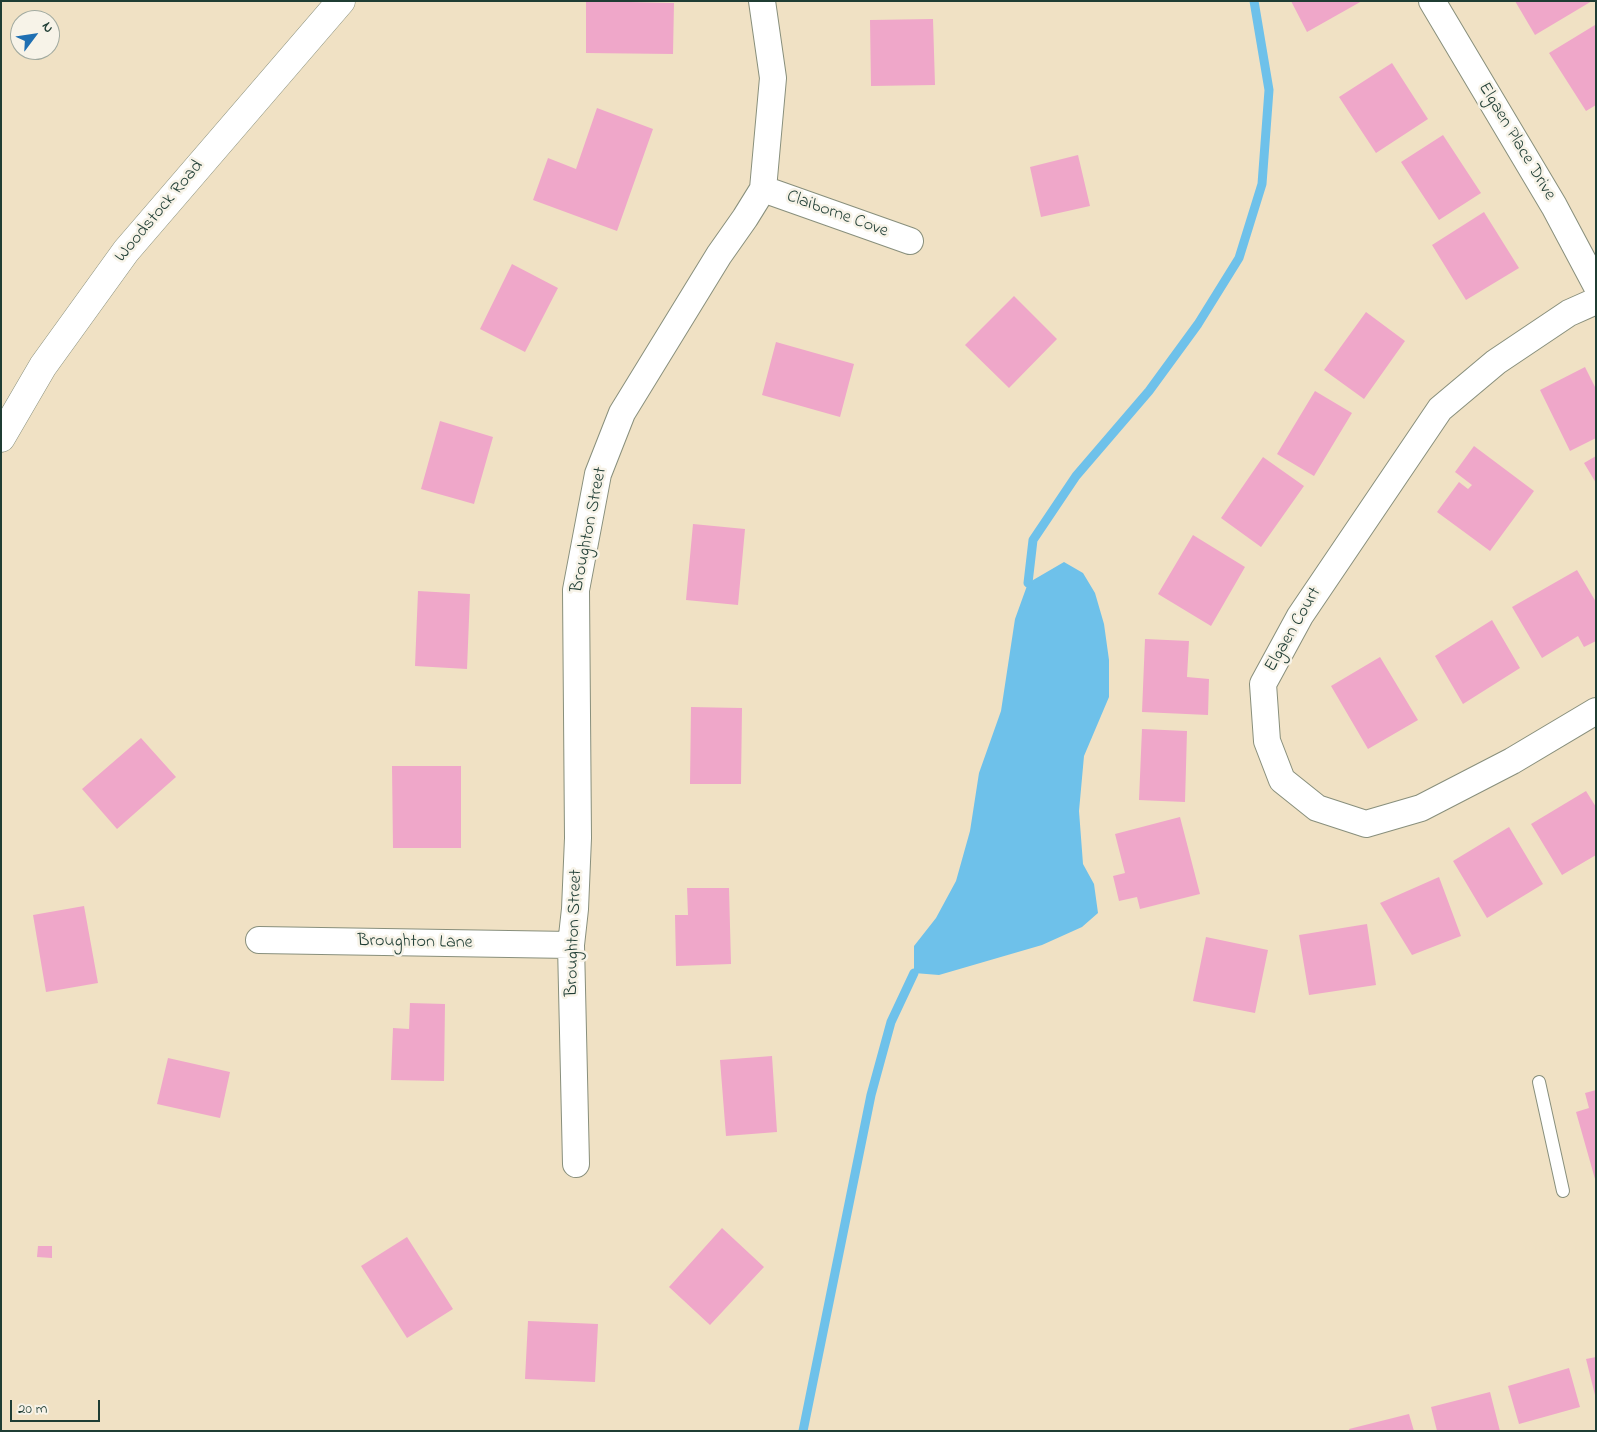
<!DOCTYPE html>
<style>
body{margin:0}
#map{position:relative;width:1597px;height:1432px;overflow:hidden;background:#f0e1c4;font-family:"Indie Flower",sans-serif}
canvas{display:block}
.frame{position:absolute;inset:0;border:2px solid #1f3d34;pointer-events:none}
.north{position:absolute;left:10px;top:10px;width:50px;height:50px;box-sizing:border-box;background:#f7f3e8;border:1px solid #a1aaa0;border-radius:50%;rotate:59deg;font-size:14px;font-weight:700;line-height:20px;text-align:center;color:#1f3d34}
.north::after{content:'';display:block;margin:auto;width:18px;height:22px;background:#1f6fb2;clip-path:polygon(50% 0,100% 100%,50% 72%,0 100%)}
.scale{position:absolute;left:10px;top:1400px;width:90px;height:22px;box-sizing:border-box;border:2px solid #1f3d34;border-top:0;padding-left:6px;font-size:15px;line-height:18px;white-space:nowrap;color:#1f3d34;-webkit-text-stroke:4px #f7f3e8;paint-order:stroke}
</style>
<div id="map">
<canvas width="1597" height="1432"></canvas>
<div class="frame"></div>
<div class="north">N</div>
<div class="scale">20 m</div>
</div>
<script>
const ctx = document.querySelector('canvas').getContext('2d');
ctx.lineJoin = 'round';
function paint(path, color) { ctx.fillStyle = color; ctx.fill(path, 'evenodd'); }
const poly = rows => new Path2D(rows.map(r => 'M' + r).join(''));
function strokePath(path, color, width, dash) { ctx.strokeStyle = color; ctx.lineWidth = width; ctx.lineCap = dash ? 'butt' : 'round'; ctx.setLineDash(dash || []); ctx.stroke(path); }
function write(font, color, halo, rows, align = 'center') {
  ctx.font = font + ' "Indie Flower",sans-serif'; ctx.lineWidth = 5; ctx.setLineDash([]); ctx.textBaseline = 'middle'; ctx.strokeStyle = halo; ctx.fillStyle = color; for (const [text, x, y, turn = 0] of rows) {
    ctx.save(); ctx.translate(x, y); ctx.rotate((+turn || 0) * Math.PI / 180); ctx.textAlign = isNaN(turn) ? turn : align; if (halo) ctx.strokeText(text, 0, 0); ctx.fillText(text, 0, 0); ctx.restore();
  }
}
paint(poly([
 [1064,562,1083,573,1095,593,1104,624,1109,660,1109,697,1084,756,1079,811,1083,864,1094,884,1098,913,1082,927,1042,945,939,975,914,973,914,946,936,918,956,881,970,831,979,773,1001,711,1015,619,1028,583]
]), '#6ec1ea');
strokePath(poly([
 [1028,583,1033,540,1076,476,1149,391,1198,324,1239,258,1262,184,1269,90,1254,1],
 [803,1431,871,1095,891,1022,914,973]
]), '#6ec1ea', 9);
paint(poly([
 [586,1,674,3,673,54,586,53],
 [1291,1,1362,1,1307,32],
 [1515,1,1592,1,1535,35],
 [933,19,935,85,871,86,870,20],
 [1595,25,1596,105,1586,111,1549,53],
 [1392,63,1428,119,1376,153,1339,97],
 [597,108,653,129,617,231,533,200,548,158,576,169],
 [1443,135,1481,193,1439,220,1401,162],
 [1078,155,1090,206,1041,217,1030,167],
 [1484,212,1519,268,1466,300,1432,245],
 [512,264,558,288,525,352,480,329],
 [1014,296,1057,339,1009,388,965,345],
 [1366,312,1405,341,1364,399,1324,370],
 [776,342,854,364,840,417,762,395],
 [1585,367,1596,389,1596,438,1570,451,1540,390],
 [1315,391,1352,413,1314,476,1277,454],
 [440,421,493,437,474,504,421,489],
 [1474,446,1534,491,1490,551,1437,512,1459,482,1468,489,1472,485,1455,472],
 [1596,456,1596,483,1584,463],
 [1263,457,1304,486,1261,547,1221,518],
 [693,524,745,529,738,605,686,600],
 [1193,535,1245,567,1211,626,1158,594],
 [1577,570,1596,602,1596,641,1584,647,1578,636,1542,658,1512,607],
 [418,591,470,594,467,669,415,666],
 [1492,620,1520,668,1463,704,1435,656],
 [1145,639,1189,641,1187,677,1209,679,1208,715,1142,712],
 [1380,657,1418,720,1368,749,1331,686],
 [691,707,742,708,741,784,690,784],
 [1142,729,1187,731,1185,802,1139,800],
 [141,738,176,777,117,829,82,789],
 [392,766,461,766,461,848,393,848],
 [1586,791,1596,807,1596,855,1562,875,1531,824],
 [1180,817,1200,894,1140,909,1137,897,1119,901,1113,876,1125,873,1115,834],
 [1509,827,1543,884,1487,918,1453,861],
 [1439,877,1461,936,1412,955,1380,903],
 [687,888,729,888,731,964,676,966,675,915,688,915],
 [84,906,98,983,46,992,33,915],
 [1367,924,1376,985,1309,995,1299,935],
 [1206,937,1268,950,1255,1013,1193,1001],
 [410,1003,445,1004,444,1081,391,1080,393,1028,409,1029],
 [772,1056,777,1132,726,1136,720,1060],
 [168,1058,230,1072,220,1118,157,1104],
 [1596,1090,1596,1179,1595,1179,1576,1112,1589,1108,1585,1093],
 [722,1228,764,1267,710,1325,669,1287],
 [407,1237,453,1309,407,1338,361,1266],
 [38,1246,52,1246,52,1258,37,1257],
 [528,1321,598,1324,595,1382,525,1379],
 [1596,1357,1596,1394,1595,1395,1586,1359],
 [1569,1368,1580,1407,1519,1424,1508,1386],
 [1490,1392,1500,1431,1437,1431,1431,1407],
 [1409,1414,1414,1431,1350,1431,1349,1429]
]), '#efa7c9');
const service = poly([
 [1539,1082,1563,1191]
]);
const minor = poly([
 [1432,1,1554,206,1596,285],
 [763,189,910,241],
 [1596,301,1569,313,1496,362,1440,409,1300,616,1263,684,1267,741,1282,780,1317,808,1366,824,1421,808,1512,761,1596,711],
 [259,940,571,945],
 [576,1164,571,945,575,909,578,838,576,590,598,474,622,413,719,255,745,218,763,189,773,78,762,1]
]);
const tertiary = poly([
 [1,438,43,366,126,251,341,1]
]);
strokePath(service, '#888f7c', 14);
strokePath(minor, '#888f7c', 28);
strokePath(tertiary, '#888f7c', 29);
strokePath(service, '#fff', 12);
strokePath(minor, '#fff', 26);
strokePath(tertiary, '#fff', 28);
write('18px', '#1f3d34', '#f7f3e8', [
 ["Elgaen Place Drive",1516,142,59],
 ["Woodstock Road",160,212,-50],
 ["Claiborne Cove",837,215,20],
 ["Broughton Street",590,530,-79],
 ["Elgaen Court",1294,630,-60],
 ["Broughton Street",575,933,-88],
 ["Broughton Lane",415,943,1]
]);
</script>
